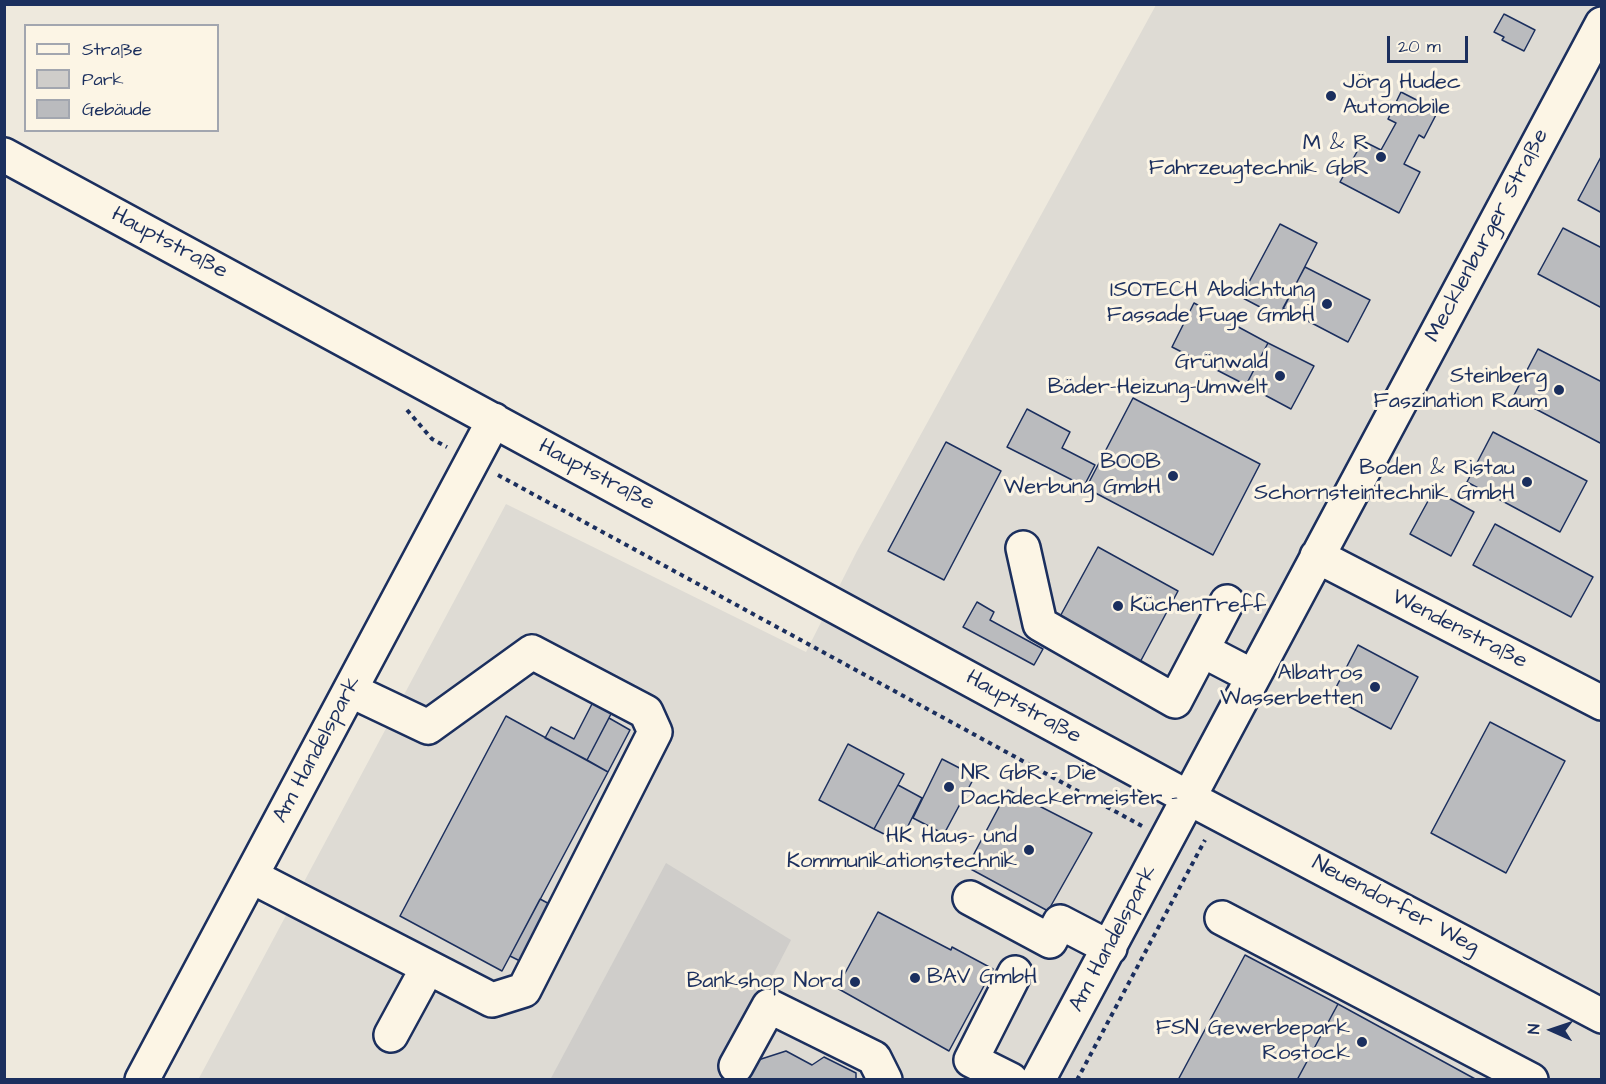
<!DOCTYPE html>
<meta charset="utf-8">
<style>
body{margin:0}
#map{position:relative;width:1606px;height:1084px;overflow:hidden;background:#eee9dd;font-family:"Architects Daughter",sans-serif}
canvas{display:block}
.frame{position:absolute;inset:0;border:6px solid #1b2f5e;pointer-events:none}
.legend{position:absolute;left:24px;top:24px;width:195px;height:108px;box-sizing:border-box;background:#fcf5e5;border:2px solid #a2a6af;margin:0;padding:8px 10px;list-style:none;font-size:18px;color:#1b2f5e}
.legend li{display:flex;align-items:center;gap:12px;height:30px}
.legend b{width:30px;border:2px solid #a2a6af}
.north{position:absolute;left:1522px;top:1000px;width:60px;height:60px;-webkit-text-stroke:4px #fcf5e5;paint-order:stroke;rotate:273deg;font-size:16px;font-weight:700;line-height:24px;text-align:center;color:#1b2f5e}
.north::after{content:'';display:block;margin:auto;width:21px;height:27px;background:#1b2f5e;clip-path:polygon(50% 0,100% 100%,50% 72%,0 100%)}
.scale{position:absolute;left:1387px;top:36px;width:81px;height:27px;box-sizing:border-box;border:3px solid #1b2f5e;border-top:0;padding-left:8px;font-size:18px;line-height:21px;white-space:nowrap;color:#1b2f5e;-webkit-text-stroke:4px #fcf5e5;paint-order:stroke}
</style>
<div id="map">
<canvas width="1606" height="1084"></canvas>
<div class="frame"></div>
<ul class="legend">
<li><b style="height:8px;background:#fcf5e5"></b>Straße</li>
<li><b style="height:16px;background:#cfcdca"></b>Park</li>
<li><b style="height:16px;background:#babbbe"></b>Gebäude</li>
</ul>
<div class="north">N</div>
<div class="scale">20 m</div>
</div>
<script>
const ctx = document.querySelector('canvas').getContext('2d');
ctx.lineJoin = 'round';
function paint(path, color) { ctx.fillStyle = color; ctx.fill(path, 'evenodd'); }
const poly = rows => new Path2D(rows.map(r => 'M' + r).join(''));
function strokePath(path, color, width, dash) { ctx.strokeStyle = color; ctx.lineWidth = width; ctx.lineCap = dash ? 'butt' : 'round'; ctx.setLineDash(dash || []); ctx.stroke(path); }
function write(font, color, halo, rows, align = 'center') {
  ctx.font = font + ' "Architects Daughter",sans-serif'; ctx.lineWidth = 6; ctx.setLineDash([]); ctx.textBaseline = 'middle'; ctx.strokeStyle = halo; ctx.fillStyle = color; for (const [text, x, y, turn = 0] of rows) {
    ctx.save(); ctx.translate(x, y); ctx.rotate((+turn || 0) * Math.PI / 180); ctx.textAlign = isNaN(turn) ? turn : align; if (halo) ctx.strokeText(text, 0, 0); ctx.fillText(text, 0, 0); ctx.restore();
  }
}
paint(poly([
 [1156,5,1601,5,1601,1079,198,1080,506,504,806,652,857,551]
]), '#dedbd4');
paint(poly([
 [666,863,791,940,719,1079,550,1080]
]), '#cfcdca');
const building = poly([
 [1504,14,1535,30,1524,51,1502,40,1504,37,1494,32,1504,14],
 [1401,92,1438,111,1424,138,1419,135,1404,164,1420,172,1399,213,1340,182,1363,141,1381,150,1396,123,1388,119,1401,92],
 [1602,155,1602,213,1578,200,1602,155],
 [1280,224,1317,243,1279,317,1241,297,1280,224],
 [1563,228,1602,248,1602,308,1538,274,1563,228],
 [1305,267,1370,300,1348,342,1283,308,1305,267],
 [1194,303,1268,343,1246,385,1172,347,1194,303],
 [1268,343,1314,366,1291,409,1246,385,1268,343],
 [1538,349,1602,382,1602,444,1513,397,1538,349],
 [1133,398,1260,464,1213,555,1086,488,1133,398],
 [1027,409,1070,432,1062,448,1095,465,1084,486,1007,447,1027,409],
 [1493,432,1587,481,1560,532,1467,482,1493,432],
 [946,442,1001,471,944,580,888,551,946,442],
 [1434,490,1474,512,1451,556,1410,534,1434,490],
 [1495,524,1593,577,1571,617,1473,565,1495,524],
 [1098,547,1178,591,1138,666,1057,622,1098,547],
 [977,602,994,612,990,620,1043,649,1034,665,963,627,977,602],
 [1358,645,1418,677,1391,729,1331,697,1358,645],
 [593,702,612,712,587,760,545,738,551,727,574,739,593,702],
 [506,716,608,772,502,971,400,916,506,716],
 [609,718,630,730,608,772,587,760,609,718],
 [1490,722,1565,761,1506,873,1431,833,1490,722],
 [848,744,904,774,874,829,819,800,848,744],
 [942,759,975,776,944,834,913,818,942,759],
 [898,785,922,798,900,842,874,829,898,785],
 [1008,790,1092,833,1048,911,967,867,1008,790],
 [540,899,557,908,526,964,510,956,540,899],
 [878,912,951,950,952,947,993,969,949,1051,837,988,878,912],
 [1245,955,1338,1004,1297,1080,1178,1080,1245,955],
 [1338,1004,1477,1080,1297,1080,1338,1004],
 [786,1051,812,1065,824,1057,856,1073,856,1080,745,1080,755,1061,786,1051]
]);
paint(building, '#babbbe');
strokePath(building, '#1b2f5e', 1.5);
const minor = poly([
 [4,155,1187,797,1602,1016],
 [1023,548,1040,624,1175,701,1227,602],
 [1317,556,1602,703],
 [1202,650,1252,676],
 [251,876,492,1000,524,990,655,732,646,712,532,652,428,727,350,690],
 [970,898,1050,941,1060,922,1110,948],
 [1222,918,1531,1080],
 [391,1035,428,967],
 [736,1066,769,1006,874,1058,885,1080],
 [142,1080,494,420],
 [1011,1080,971,1060,1015,973],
 [1038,1080,1602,24]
]);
strokePath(minor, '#1b2f5e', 38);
strokePath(poly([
 [407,410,432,439,447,447],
 [498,475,1142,826],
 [1077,1080,1205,840]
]), '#1b2f5e', 4, [4.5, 4.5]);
strokePath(minor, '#fcf5e5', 33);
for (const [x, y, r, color] of [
 [1331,96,6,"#1b2f5e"],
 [1381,157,6,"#1b2f5e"],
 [1327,304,6,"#1b2f5e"],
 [1280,376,6,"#1b2f5e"],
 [1559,390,6,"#1b2f5e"],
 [1173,476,6,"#1b2f5e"],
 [1527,482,6,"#1b2f5e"],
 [1118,606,6,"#1b2f5e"],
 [1375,687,6,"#1b2f5e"],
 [949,787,6,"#1b2f5e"],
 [1029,850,6,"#1b2f5e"],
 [915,978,6,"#1b2f5e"],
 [855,982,6,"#1b2f5e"],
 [1362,1042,6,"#1b2f5e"]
]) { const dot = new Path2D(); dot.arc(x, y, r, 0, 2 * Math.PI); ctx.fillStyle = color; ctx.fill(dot); strokePath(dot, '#fcf5e5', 2); }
write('22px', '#1b2f5e', '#fcf5e5', [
 ["Jörg Hudec",1343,83,"left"],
 ["Automobile",1343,108,"left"],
 ["M & R",1369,144],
 ["Fahrzeugtechnik GbR",1369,169],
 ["ISOTECH Abdichtung",1315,291],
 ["Fassade Fuge GmbH",1315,316],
 ["Grünwald",1268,363],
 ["Bäder-Heizung-Umwelt",1268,388],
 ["Steinberg",1547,377],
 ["Faszination Raum",1547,402],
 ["BOOB",1161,463],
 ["Werbung GmbH",1161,488],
 ["Boden & Ristau",1515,469],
 ["Schornsteintechnik GmbH",1515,494],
 ["KüchenTreff",1130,606,"left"],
 ["Albatros",1363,674],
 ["Wasserbetten",1363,699],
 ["NR GbR - Die",961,774,"left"],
 ["Dachdeckermeister -",961,799,"left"],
 ["HK Haus- und",1017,837],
 ["Kommunikationstechnik",1017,862],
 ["BAV GmbH",927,978,"left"],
 ["Bankshop Nord",843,982],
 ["FSN Gewerbepark",1350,1029],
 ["Rostock",1350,1054]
], 'right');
write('22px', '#1b2f5e', '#fcf5e5', [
 ["Mecklenburger Straße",1488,236,-62],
 ["Hauptstraße",169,244,28],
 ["Hauptstraße",596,476,28],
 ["Wendenstraße",1459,630,27],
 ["Hauptstraße",1023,708,29],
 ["Am Handelspark",318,750,-62],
 ["Neuendorfer Weg",1395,906,28],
 ["Am Handelspark",1114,939,-62]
]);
</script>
